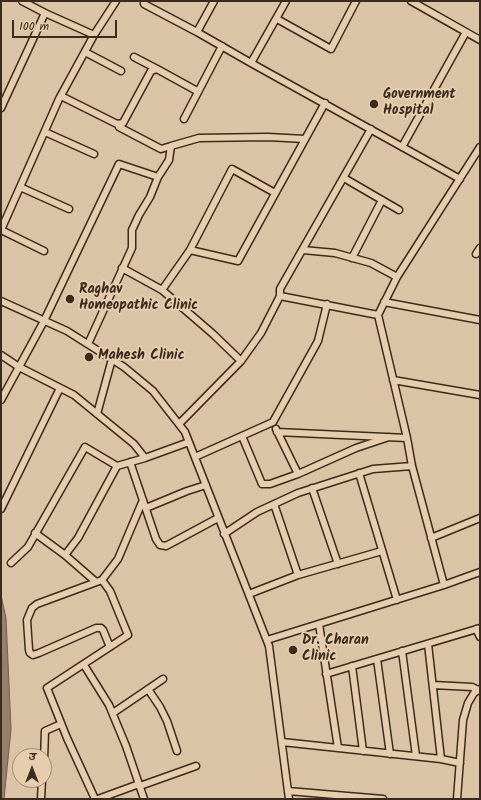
<!DOCTYPE html>
<meta charset="utf-8">
<style>
body{margin:0}
#map{position:relative;width:481px;height:800px;overflow:hidden;background:#dbc3a5;font-family:Kalam,"Playpen Sans Deva",sans-serif}
canvas{display:block}
.frame{position:absolute;inset:0;border:2px solid #3b2a1e;pointer-events:none}
.north{position:absolute;left:12px;top:748px;width:40px;height:40px;box-sizing:border-box;background:#e5cdae;border:1px solid #a18c74;border-radius:50%;rotate:0deg;font-size:11px;font-weight:700;line-height:16px;text-align:center;color:#3b2a1e}
.north::after{content:'';display:block;margin:auto;width:14px;height:18px;background:#3b2a1e;clip-path:polygon(50% 0,100% 100%,50% 72%,0 100%)}
.scale{position:absolute;left:12px;top:20px;width:105px;height:18px;box-sizing:border-box;border:2px solid #3b2a1e;border-top:0;padding-left:5px;font-size:12px;line-height:14px;white-space:nowrap;color:#3b2a1e;-webkit-text-stroke:3px #e5cdae;paint-order:stroke}
</style>
<div id="map">
<canvas width="481" height="800"></canvas>
<div class="frame"></div>
<div class="north">उ</div>
<div class="scale">100 m</div>
</div>
<script>
const ctx = document.querySelector('canvas').getContext('2d');
ctx.lineJoin = 'round';
function paint(path, color) { ctx.fillStyle = color; ctx.fill(path, 'evenodd'); }
const poly = rows => new Path2D(rows.map(r => 'M' + r).join(''));
function strokePath(path, color, width, dash) { ctx.strokeStyle = color; ctx.lineWidth = width; ctx.lineCap = dash ? 'butt' : 'round'; ctx.setLineDash(dash || []); ctx.stroke(path); }
function write(font, color, halo, rows, align = 'center') {
  ctx.font = font + ' Kalam,sans-serif'; ctx.lineWidth = 4; ctx.setLineDash([]); ctx.textBaseline = 'middle'; ctx.strokeStyle = halo; ctx.fillStyle = color; for (const [text, x, y, turn = 0] of rows) {
    ctx.save(); ctx.translate(x, y); ctx.rotate((+turn || 0) * Math.PI / 180); ctx.textAlign = isNaN(turn) ? turn : align; if (halo) ctx.strokeText(text, 0, 0); ctx.fillText(text, 0, 0); ctx.restore();
  }
}
const water = poly([
 [1,595,6,618,11,729,4,799,1,799,1,595]
]);
paint(water, '#95806a');
strokePath(water, '#715e4c', 1);
const minor = poly([
 [22,1,45,13,94,35],
 [144,1,144,4,197,32,251,63,460,179],
 [411,1,480,40],
 [277,19,331,49,356,1],
 [197,32,214,1],
 [85,52,121,71],
 [134,57,157,69],
 [251,63,286,1],
 [61,96,117,124,123,123,151,71,157,69,197,91],
 [1,108,45,13],
 [184,119,222,46],
 [119,127,161,149,171,146],
 [45,132,94,154],
 [402,147,466,32],
 [344,178,399,210],
 [20,187,69,209],
 [1,230,59,99,94,35,116,1],
 [1,230,44,251],
 [190,250,238,261,325,103],
 [303,250,335,253,371,263,397,277],
 [476,254,480,248],
 [352,258,382,200],
 [122,268,162,290,213,334,241,361],
 [162,290,190,250,232,169,275,193],
 [280,296,378,315],
 [1,301,67,331,124,367,153,391,185,432,269,646,289,799],
 [384,302,480,320],
 [88,344,132,248,132,230,139,215,150,197,158,177,169,160,171,146,199,138,268,137,305,139],
 [1,355,19,367,74,395,134,444,145,458,189,442],
 [393,380,480,395],
 [1,400,44,321,119,164,158,177],
 [97,414,112,359],
 [179,424,241,361,261,333,280,296,280,289,371,129],
 [276,429,298,474],
 [277,432,407,438],
 [242,436,262,484,270,484,298,474,356,448,389,437],
 [195,457,273,422,318,341,327,304],
 [130,462,156,539,160,545,166,546,218,518],
 [359,473,397,600],
 [312,488,338,564],
 [274,504,298,575],
 [146,508,187,491,206,485],
 [1,509,60,388],
 [35,533,65,555,96,582],
 [224,534,257,512,298,493,373,469,412,466],
 [431,538,480,518],
 [65,555,78,538,117,466,145,458],
 [11,563,28,547,85,447,117,466],
 [102,580,37,604,32,608,27,620,29,650,30,653,33,655,39,653,96,628,101,628,103,630,110,647],
 [444,585,412,466,407,438,378,315,397,277,480,147],
 [249,594,298,575,382,551],
 [319,624,338,748],
 [476,629,480,637],
 [267,640,444,585,480,572],
 [428,644,441,759],
 [402,651,416,756],
 [377,659,390,754],
 [84,665,109,705,126,746,144,799],
 [352,666,363,751],
 [326,674,480,628],
 [433,685,472,687,478,690],
 [148,689,160,707,167,721,177,751],
 [113,713,163,679],
 [282,742,441,759,460,763],
 [44,760,45,731,61,724],
 [140,786,196,766],
 [288,791,383,799],
 [41,799,42,780],
 [95,799,67,738,47,688,128,635,110,591,102,580,118,559,143,500],
 [98,799,139,784],
 [457,799,463,720,468,703,474,693,480,689]
]);
strokePath(minor, '#3b2a1e', 9);
strokePath(minor, '#e5cdae', 6);
for (const [x, y, r, color] of [
 [374,104,5,"#3b2a1e"],
 [70,299,5,"#3b2a1e"],
 [89,357,5,"#3b2a1e"],
 [293,650,5,"#3b2a1e"]
]) { const dot = new Path2D(); dot.arc(x, y, r, 0, 2 * Math.PI); ctx.fillStyle = color; ctx.fill(dot); strokePath(dot, '#e5cdae', 1.5); }
write('bold 14px', '#3b2a1e', '#e5cdae', [
 ["Government",383,96],
 ["Hospital",383,112],
 ["Raghav",79,291],
 ["Homeopathic Clinic",79,307],
 ["Mahesh Clinic",98,357],
 ["Dr. Charan",302,642],
 ["Clinic",302,658]
], 'left');
</script>
